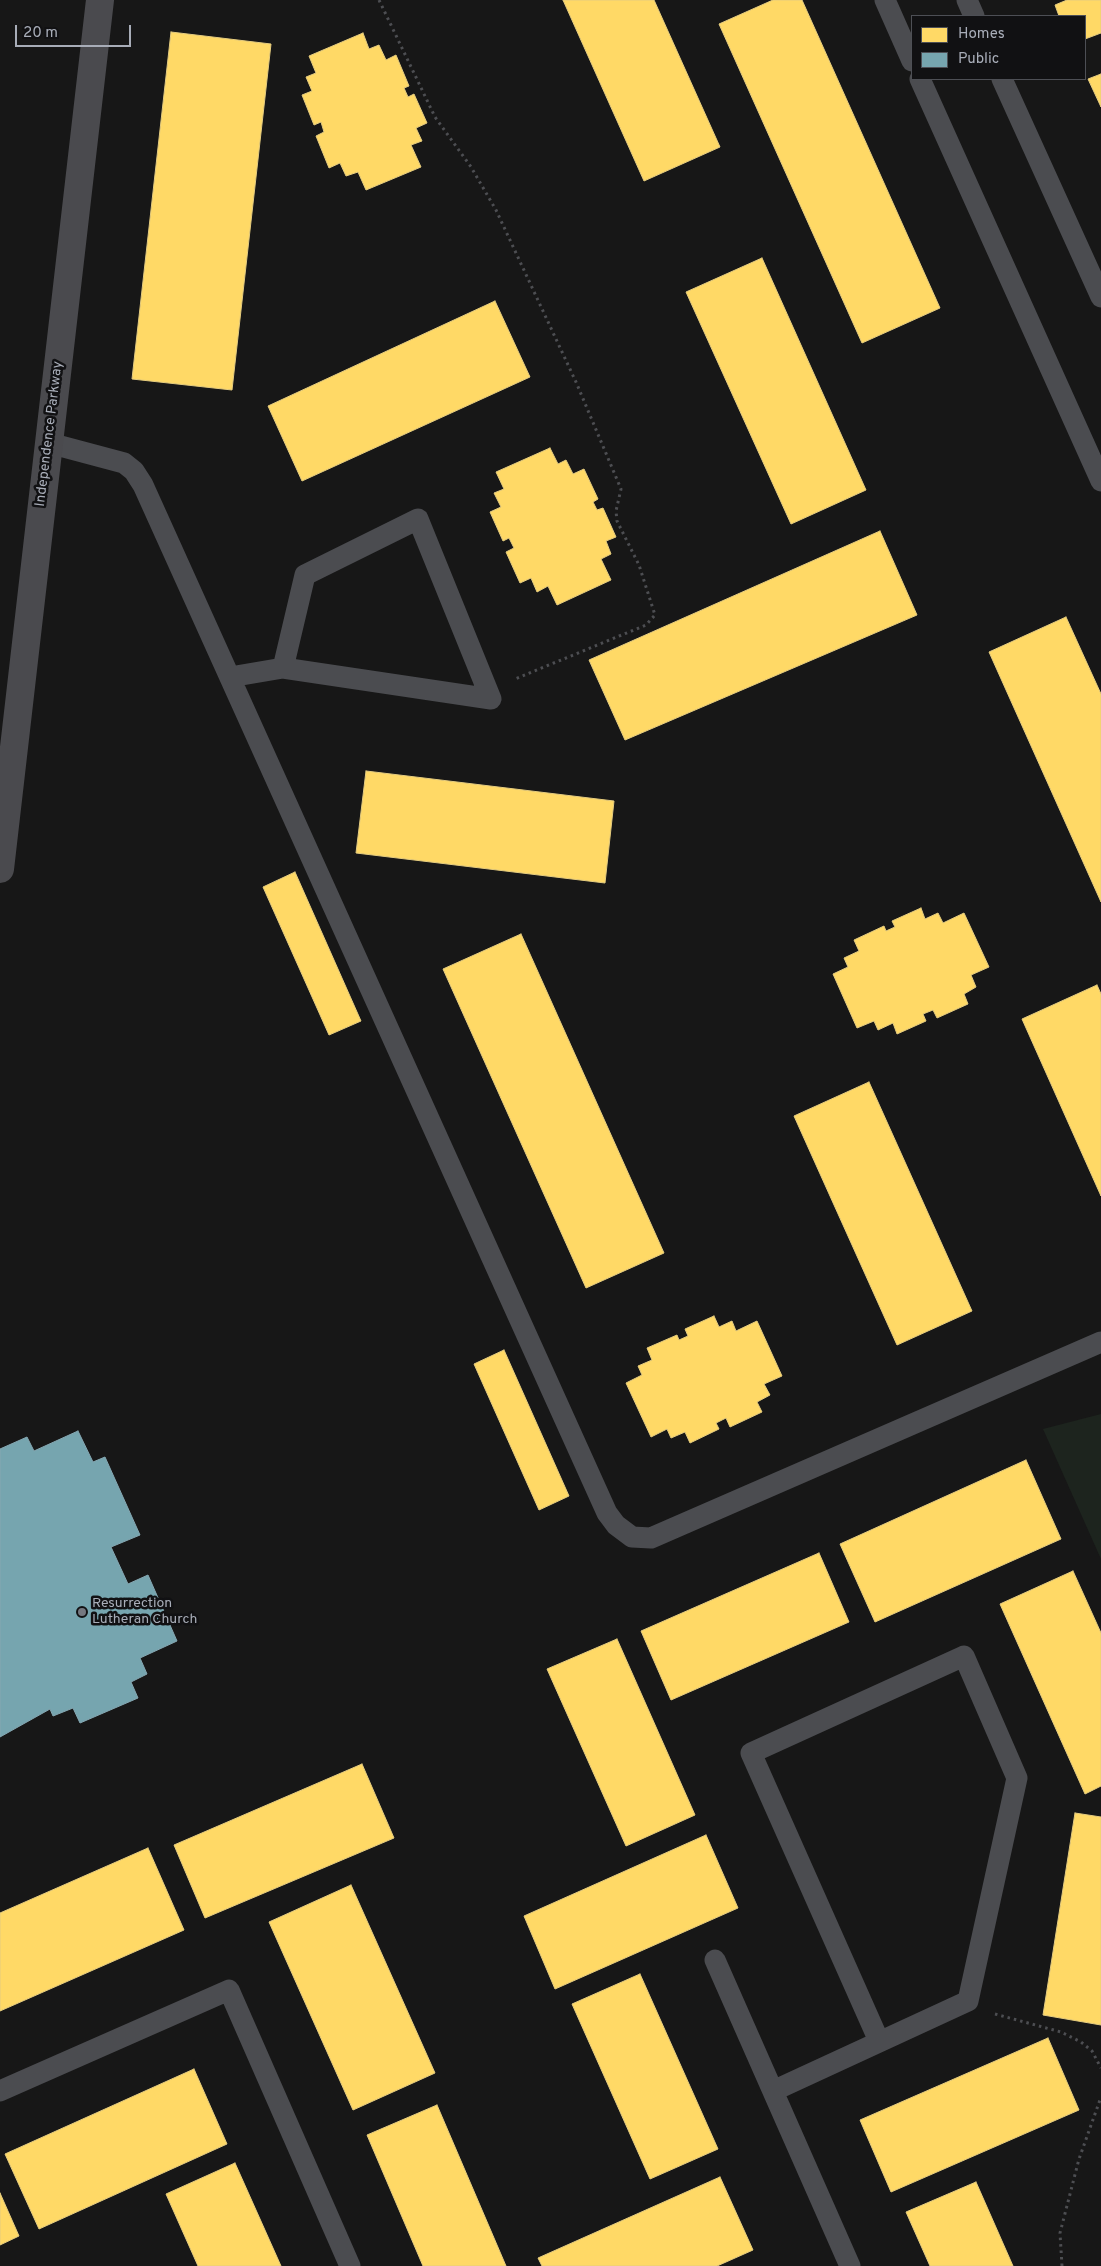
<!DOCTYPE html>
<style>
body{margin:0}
#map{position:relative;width:1101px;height:2266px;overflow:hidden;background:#171717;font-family:Overpass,sans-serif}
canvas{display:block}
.legend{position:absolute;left:911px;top:15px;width:175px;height:65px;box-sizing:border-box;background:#111113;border:1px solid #4d4f55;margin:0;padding:6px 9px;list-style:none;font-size:15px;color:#a8adb8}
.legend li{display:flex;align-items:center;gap:10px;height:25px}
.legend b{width:25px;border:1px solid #4d4f55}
.scale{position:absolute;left:15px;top:25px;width:116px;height:22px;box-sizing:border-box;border:2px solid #a8adb8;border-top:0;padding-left:6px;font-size:15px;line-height:18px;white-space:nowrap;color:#a8adb8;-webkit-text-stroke:4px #111113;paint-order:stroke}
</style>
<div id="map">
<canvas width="1101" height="2266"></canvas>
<ul class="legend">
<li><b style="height:14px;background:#ffd966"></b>Homes</li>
<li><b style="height:14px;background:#76a5af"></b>Public</li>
</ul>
<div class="scale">20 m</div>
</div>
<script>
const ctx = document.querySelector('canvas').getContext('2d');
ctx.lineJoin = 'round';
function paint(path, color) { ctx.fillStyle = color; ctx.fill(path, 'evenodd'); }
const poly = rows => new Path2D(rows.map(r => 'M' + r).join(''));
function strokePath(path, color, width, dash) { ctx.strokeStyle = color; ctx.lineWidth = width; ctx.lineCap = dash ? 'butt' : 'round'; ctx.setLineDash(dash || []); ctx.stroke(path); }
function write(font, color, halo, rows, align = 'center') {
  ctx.font = font + ' Overpass,sans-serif'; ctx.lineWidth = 5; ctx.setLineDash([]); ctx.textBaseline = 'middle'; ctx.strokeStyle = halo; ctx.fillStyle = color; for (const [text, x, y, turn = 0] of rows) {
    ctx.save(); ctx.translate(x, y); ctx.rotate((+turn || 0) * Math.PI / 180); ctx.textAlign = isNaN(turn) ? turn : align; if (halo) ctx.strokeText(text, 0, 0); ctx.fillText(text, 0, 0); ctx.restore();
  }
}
paint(poly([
 [1101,1414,1101,1559,1043,1429]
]), '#1d241e');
const homes = poly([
 [563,0,654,0,720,147,644,181,563,0],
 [773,0,802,0,940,308,862,343,719,24,773,0],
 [1067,0,1101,0,1101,33,1085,39,1085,16,1059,16,1055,5,1067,0],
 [171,32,271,44,232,390,132,379,171,32],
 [363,33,369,49,379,45,386,60,396,55,409,86,404,88,408,97,414,94,427,123,416,128,422,141,411,145,421,167,366,190,358,172,346,176,340,163,329,168,316,136,324,132,321,122,314,125,302,95,312,91,306,77,316,73,309,56,363,33],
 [1101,74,1101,107,1088,79,1101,74],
 [762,258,866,490,791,524,686,292,762,258],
 [495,301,530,377,302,481,268,406,495,301],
 [550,448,558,464,566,460,573,474,584,469,598,499,593,502,597,510,603,508,616,537,606,541,611,554,601,559,611,580,557,605,548,586,537,592,531,578,520,583,506,552,514,548,509,538,503,541,490,512,501,507,494,493,504,489,496,472,550,448],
 [880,531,917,615,625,740,589,660,880,531],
 [1066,617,1101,694,1101,902,989,652,1066,617],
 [366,771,614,801,605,883,356,853,366,771],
 [295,872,361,1021,329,1035,263,887,295,872],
 [921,908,925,919,938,913,943,923,964,913,989,967,971,975,976,987,964,994,968,1004,937,1018,933,1010,923,1014,926,1021,897,1034,893,1023,878,1030,874,1021,857,1028,833,974,848,967,844,958,859,951,854,940,884,926,886,931,895,927,892,921,921,908],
 [521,934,664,1253,586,1288,443,969,521,934],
 [1097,985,1101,994,1101,1196,1022,1019,1097,985],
 [869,1082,972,1311,897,1345,794,1116,869,1082],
 [714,1316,719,1327,732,1321,736,1331,757,1321,782,1376,764,1384,770,1395,757,1402,762,1412,730,1427,726,1418,716,1423,719,1429,690,1443,685,1432,671,1438,667,1429,651,1437,626,1383,642,1375,638,1366,652,1360,647,1348,677,1335,679,1340,688,1336,685,1329,714,1316],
 [504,1350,569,1496,539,1510,474,1364,504,1350],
 [1026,1460,1061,1539,875,1622,840,1544,1026,1460],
 [819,1553,849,1622,671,1700,641,1631,819,1553],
 [1073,1571,1101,1633,1101,1786,1085,1794,1000,1604,1073,1571],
 [617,1639,695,1815,626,1846,547,1669,617,1639],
 [362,1764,394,1838,205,1918,174,1845,362,1764],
 [1075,1813,1101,1817,1101,2025,1043,2015,1075,1813],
 [706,1835,738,1908,555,1989,524,1916,706,1835],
 [148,1848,184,1930,0,2011,0,1913,148,1848],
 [351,1885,435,2073,353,2110,269,1922,351,1885],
 [640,1974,718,2149,650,2179,572,2004,640,1974],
 [1048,2038,1079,2110,891,2192,860,2120,1048,2038],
 [194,2069,227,2144,39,2229,5,2154,194,2069],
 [437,2105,506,2266,423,2266,367,2135,437,2105],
 [235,2163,281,2266,198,2266,166,2194,235,2163],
 [720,2177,753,2250,717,2266,542,2266,538,2258,720,2177],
 [976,2182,1013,2266,930,2266,906,2212,976,2182],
 [0,2193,19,2236,0,2245,0,2193]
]);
paint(homes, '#ffd966');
strokePath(homes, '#e5cc7f', 1);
const public = poly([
 [78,1431,93,1462,105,1457,140,1535,111,1547,128,1584,148,1575,177,1641,140,1658,147,1674,131,1682,138,1698,80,1723,73,1708,53,1716,50,1709,0,1737,0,1449,27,1437,34,1451,78,1431]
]);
paint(public, '#76a5af');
strokePath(public, '#85a7b2', 1);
strokePath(poly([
 [379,0,435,117,471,167,496,210,576,382,621,489,616,511,617,521,639,565,655,615,646,625,515,679],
 [995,2014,1061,2032,1081,2042,1092,2051,1101,2068],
 [1062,2266,1060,2233,1079,2159,1101,2097]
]), '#4d4e52', 3, [2.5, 4]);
strokePath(poly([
 [885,0,912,61],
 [967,0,974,16],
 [920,79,1101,481],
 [1002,79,1101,297],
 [49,443,124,463,134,471,143,485,607,1513,616,1525,632,1537,651,1538,1101,1342],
 [230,677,283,668,491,699,418,519,305,575,283,668],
 [715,1960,850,2266],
 [0,2091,229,1990,350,2266],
 [773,2091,968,2001,1017,1778,964,1656,751,1753,879,2041]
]), '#4b4c50', 21);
strokePath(poly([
 [0,869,100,0]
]), '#4a4a4e', 28);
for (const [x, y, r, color] of [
 [82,1612,5,"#757880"]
]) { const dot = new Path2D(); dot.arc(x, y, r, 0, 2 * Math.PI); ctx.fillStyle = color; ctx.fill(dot); strokePath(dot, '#111113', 2); }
write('14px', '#a8adb8', '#111113', [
 ["Independence Parkway",50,434,-83]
]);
write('14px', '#a8adb8', '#111113', [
 ["Resurrection",92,1604],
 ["Lutheran Church",92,1620]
], 'left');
</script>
